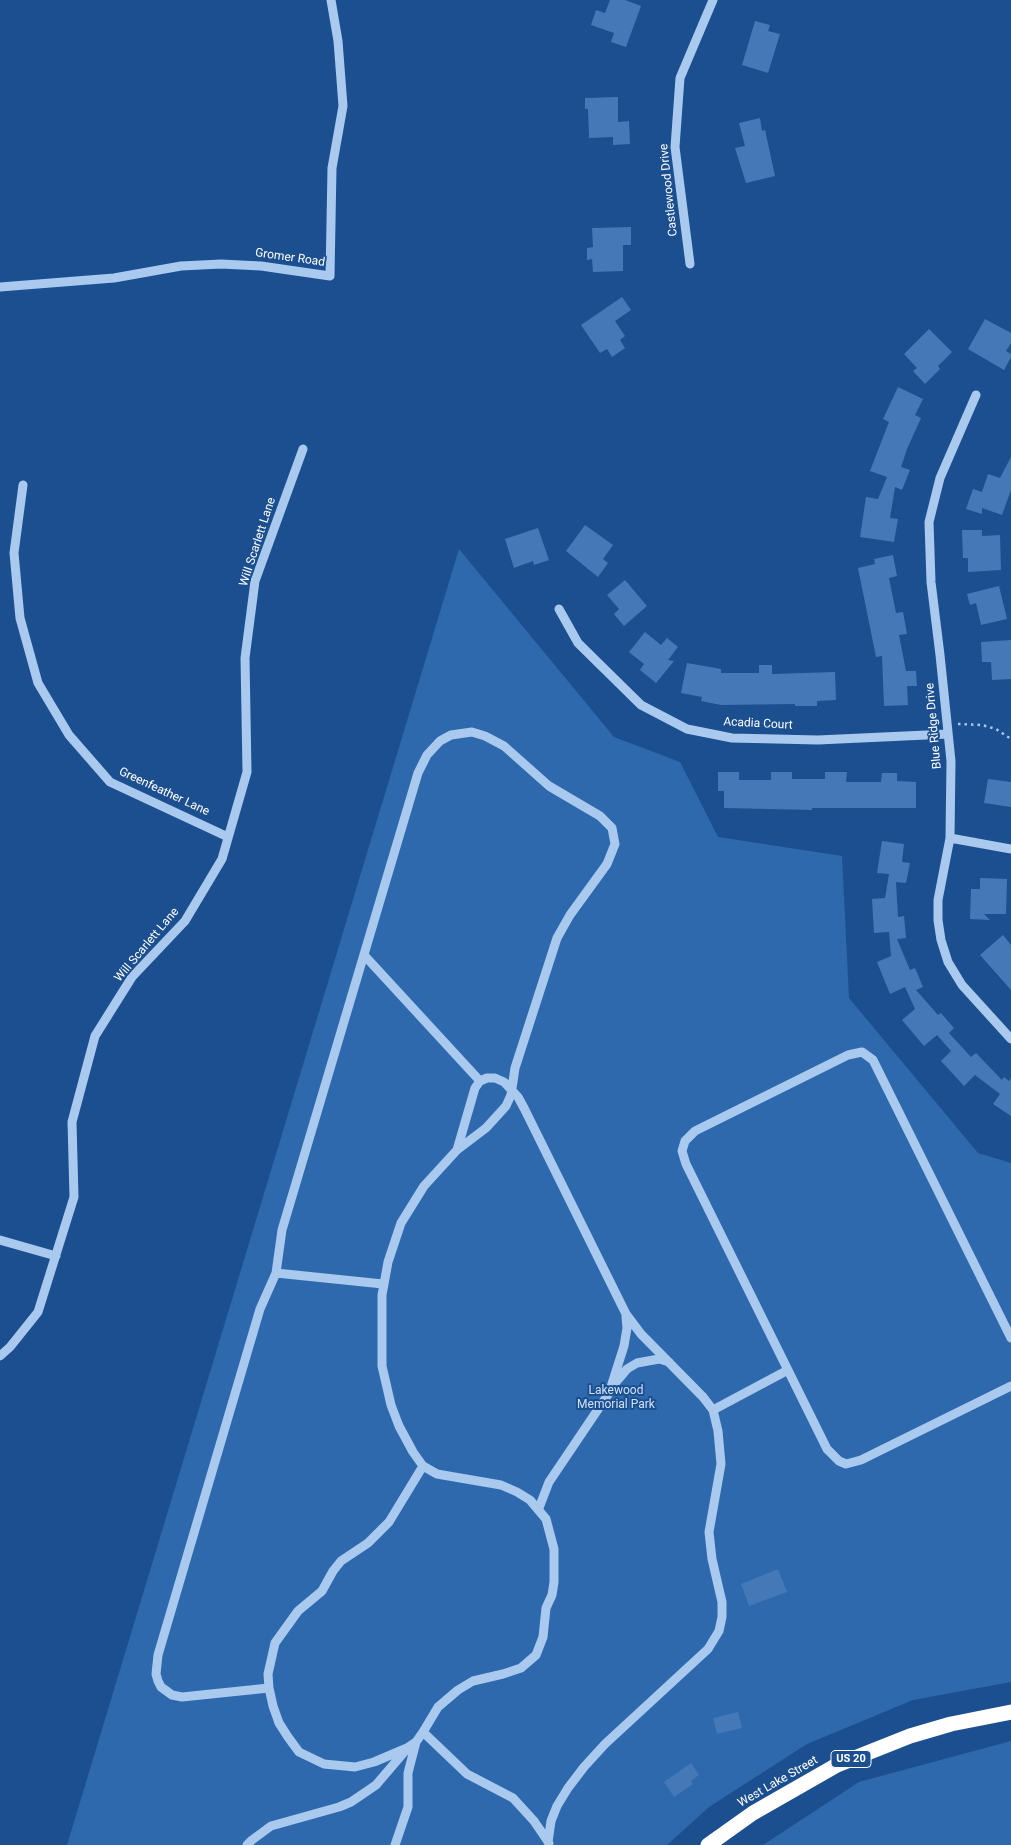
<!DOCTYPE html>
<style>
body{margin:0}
canvas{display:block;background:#1b4f8f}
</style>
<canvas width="1011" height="1845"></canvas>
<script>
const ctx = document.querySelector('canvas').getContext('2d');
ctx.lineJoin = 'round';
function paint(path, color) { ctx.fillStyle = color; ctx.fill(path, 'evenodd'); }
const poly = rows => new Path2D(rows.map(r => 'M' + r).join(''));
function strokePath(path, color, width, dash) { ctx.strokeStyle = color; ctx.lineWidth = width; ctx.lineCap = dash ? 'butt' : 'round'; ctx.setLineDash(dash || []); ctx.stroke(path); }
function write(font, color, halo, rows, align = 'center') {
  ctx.font = font + ' Roboto,sans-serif'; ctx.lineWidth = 4; ctx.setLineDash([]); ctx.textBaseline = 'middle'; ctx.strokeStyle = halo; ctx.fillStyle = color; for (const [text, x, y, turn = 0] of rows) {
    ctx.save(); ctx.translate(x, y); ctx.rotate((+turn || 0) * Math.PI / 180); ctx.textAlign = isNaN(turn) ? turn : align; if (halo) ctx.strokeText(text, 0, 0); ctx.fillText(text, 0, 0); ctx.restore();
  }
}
paint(poly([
 [459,549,614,737,680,762,718,837,842,856,849,998,978,1153,1011,1163,1011,1682,913,1700,807,1744,709,1807,667,1845,67,1845],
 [1011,1741,1011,1845,763,1845,859,1782]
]), '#2e69ad');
paint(poly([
 [610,0,625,0,641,6,626,47,611,42,614,33,591,25,596,10,605,13],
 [755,21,770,25,768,31,780,34,768,73,742,65],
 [618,97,618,122,629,121,630,144,613,145,613,137,589,138,588,109,585,109,585,98],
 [760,118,762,131,765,130,775,176,746,183,735,148,745,146,739,123],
 [631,227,631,245,623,245,623,271,593,272,592,259,587,260,587,248,593,247,592,228],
 [622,297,631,310,615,321,625,336,620,340,625,348,612,357,607,349,600,353,581,325],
 [985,319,1011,333,1011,343,1006,351,1011,354,1011,357,1004,370,968,349],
 [929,329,952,352,938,366,940,369,925,384,913,371,917,368,904,354],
 [898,387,923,399,915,415,921,418,907,449,901,467,910,470,902,490,895,487,890,518,898,519,894,542,860,537,866,497,878,499,887,477,870,471,889,422,883,419],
 [1011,457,1011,490,1002,515,982,508,982,514,966,509,973,489,982,492,988,474,1000,478],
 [585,525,613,545,603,559,608,563,598,577,566,551],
 [538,528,549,560,534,565,533,561,514,568,505,539],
 [962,530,982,530,982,536,1000,535,1001,570,968,572,968,558,963,558],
 [893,555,897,576,889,578,896,613,903,612,907,634,899,635,906,671,916,671,917,686,907,686,908,705,884,706,882,656,876,657,858,568,875,564,874,559],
 [625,580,647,606,624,626,614,614,619,609,607,595],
 [999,586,1007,619,981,625,976,603,970,605,967,594],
 [645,632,661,645,667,638,678,647,668,660,674,661,656,683,640,670,644,664,629,652],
 [1011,640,1011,679,992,680,991,662,982,662,981,642],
 [687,663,721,669,721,673,759,673,759,665,772,665,772,674,835,672,836,700,817,701,817,706,795,706,795,704,721,705,701,701,702,697,681,693],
 [718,772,739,772,739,780,771,780,771,772,792,772,792,779,825,779,825,772,847,772,846,782,881,782,882,773,897,773,897,781,916,782,916,808,812,808,812,810,724,808,724,791,718,791],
 [988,779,1011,782,1011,807,984,803],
 [882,841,904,844,902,862,910,863,906,883,896,882,898,917,904,916,906,938,897,939,910,970,915,968,923,987,916,990,938,1015,941,1013,954,1028,949,1033,971,1057,976,1053,1002,1080,1004,1077,1009,1081,1011,1078,1011,1116,993,1104,1000,1094,975,1075,964,1086,941,1061,951,1051,937,1035,924,1046,902,1020,915,1009,905,987,890,994,877,962,891,956,889,932,874,933,872,899,885,898,889,874,877,873],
 [980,878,1007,879,1006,914,984,914,990,920,970,919,971,889,980,889],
 [1003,935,1011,945,1011,990,980,955],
 [778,1569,787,1592,749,1606,741,1584],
 [738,1712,742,1728,717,1734,713,1718],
 [691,1763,699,1775,691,1781,693,1784,674,1797,664,1782]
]), '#4478b7');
strokePath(poly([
 [958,724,982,725,996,729,1011,739]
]), '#a9c9ee', 2.5, [2.5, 4]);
strokePath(poly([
 [690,264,675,147,680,78,713,0],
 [0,287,114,278,181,266,221,264,261,266,330,276,332,168,343,106,338,41,331,0],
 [976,395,940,478,929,522,931,582,940,655,951,761,950,838,938,900,938,920,941,940,948,962,962,985,1011,1039],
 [23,485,14,553,20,618,38,683,69,735,110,782,228,837],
 [559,609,578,643,641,705,687,729,732,738,818,740,948,734],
 [950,838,1011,849],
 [364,955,480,1081],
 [457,1150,475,1088,480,1081,487,1078,495,1078,504,1082,518,1097,524,1108,626,1314,641,1334,703,1397,713,1410,718,1431,721,1464,709,1532,712,1559,722,1602,722,1617,719,1631,708,1649,605,1744,584,1767,568,1788,557,1806,551,1821,548,1842],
 [0,1240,56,1256],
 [276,1273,383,1284],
 [1011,1338,873,1060,862,1052,848,1055,695,1131,685,1141,682,1151,686,1164,827,1449,839,1461,846,1464,861,1460,1011,1386],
 [0,1356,10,1347,38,1312,74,1197,72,1122,95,1036,132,977,185,921,222,859,247,772,245,658,255,581,303,449],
 [616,1382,627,1369,637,1363,659,1359,669,1362],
 [713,1410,788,1370],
 [423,1466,389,1522,368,1543,341,1561,333,1571,322,1591,298,1611,275,1643,268,1674,269,1688,273,1706,279,1723,288,1737,299,1752,324,1764,355,1767,374,1762,407,1748,416,1742,423,1732,467,1774,513,1798,534,1821,549,1843],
 [539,1508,549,1482,609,1393,624,1346,627,1328,626,1317],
 [269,1688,182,1697,172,1695,161,1687,158,1681,156,1674,158,1655,260,1309,276,1273,282,1230,418,773,427,755,440,741,451,735,472,732,485,736,504,746,549,786,600,816,612,828,615,844,607,864,570,915,557,938,515,1068,511,1095,506,1106,486,1128,457,1150,424,1186,401,1223,388,1262,382,1295,382,1366,391,1405,399,1426,413,1452,423,1466,437,1474,501,1485,517,1492,530,1500,546,1519,554,1549,554,1582,552,1595,546,1608,543,1637,536,1655,521,1668,503,1674,473,1681,458,1690,438,1707,423,1732],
 [247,1845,252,1840,271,1826,339,1807,351,1802,376,1785,405,1751],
 [395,1845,408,1807,408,1773,416,1742]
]), '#a9c9ee', 9);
strokePath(poly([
 [708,1845,753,1813,837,1765,910,1736,951,1724,1011,1712]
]), '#fff', 15);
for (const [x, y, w] of [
 [851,1759,40]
]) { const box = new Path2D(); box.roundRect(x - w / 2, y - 8.5, w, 17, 4); ctx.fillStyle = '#1b4f8f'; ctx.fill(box); strokePath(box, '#fff', 1); }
write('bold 11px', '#fff', null, [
 ["US 20",851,1759]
]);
write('12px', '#fff', '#1b4f8f', [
 ["Castlewood Drive",669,190,-96],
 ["Gromer Road",290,258,8],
 ["Will Scarlett Lane",258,542,-72],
 ["Acadia Court",758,724,3],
 ["Blue Ridge Drive",934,726,-95],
 ["Greenfeather Lane",164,792,25],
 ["Will Scarlett Lane",147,945,-50],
 ["West Lake Street",778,1782,-30]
]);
write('12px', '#cfe3fa', '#1b4f8f', [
 ["Lakewood",616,1391],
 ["Memorial Park",616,1405]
]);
</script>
